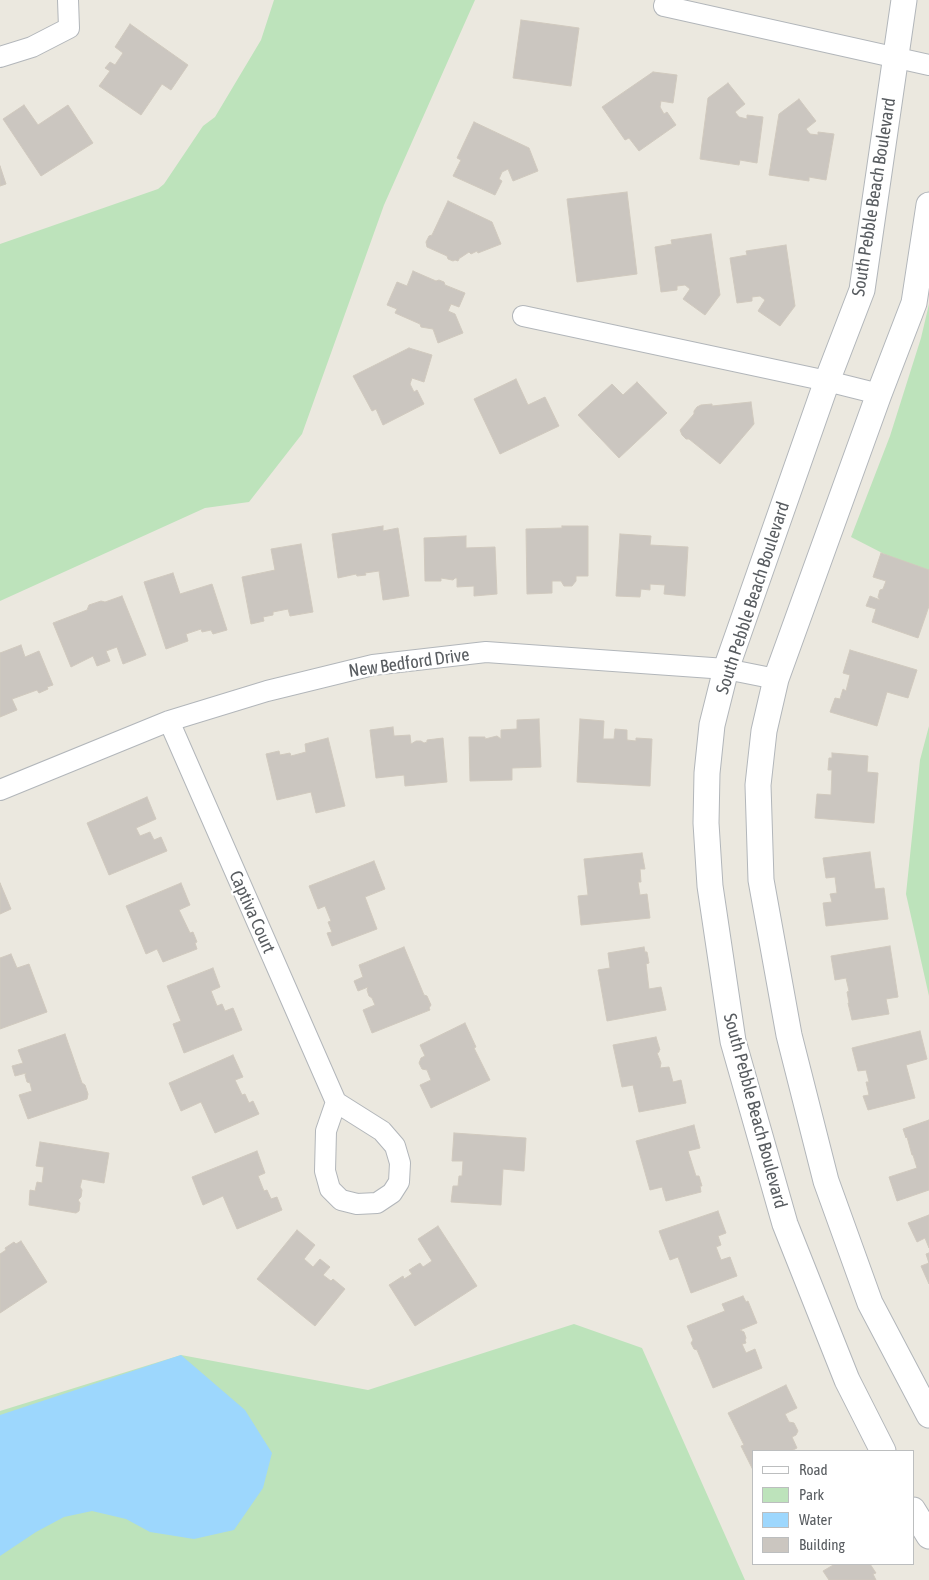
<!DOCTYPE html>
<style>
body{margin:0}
#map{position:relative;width:929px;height:1580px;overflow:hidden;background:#ebe8df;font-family:"Asap Condensed",sans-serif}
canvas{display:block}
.legend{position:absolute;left:752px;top:1450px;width:162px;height:115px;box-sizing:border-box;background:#fff;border:1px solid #bcbebf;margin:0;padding:6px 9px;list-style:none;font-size:15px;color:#585c60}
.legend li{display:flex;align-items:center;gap:10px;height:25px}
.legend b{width:25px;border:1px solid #bcbebf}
</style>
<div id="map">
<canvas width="929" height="1580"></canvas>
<ul class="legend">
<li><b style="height:6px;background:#fff"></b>Road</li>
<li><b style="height:14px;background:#bde3bb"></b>Park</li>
<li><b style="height:14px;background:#9dd7fd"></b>Water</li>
<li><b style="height:14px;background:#cbc6c0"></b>Building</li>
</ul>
</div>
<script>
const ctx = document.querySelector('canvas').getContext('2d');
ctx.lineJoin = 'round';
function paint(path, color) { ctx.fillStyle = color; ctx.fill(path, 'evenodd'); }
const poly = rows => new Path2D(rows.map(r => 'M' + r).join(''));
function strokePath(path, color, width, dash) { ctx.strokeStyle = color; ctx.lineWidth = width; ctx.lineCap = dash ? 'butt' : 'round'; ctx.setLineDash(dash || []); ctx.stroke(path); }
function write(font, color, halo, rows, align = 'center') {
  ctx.font = font + ' "Asap Condensed",sans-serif'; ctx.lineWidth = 4.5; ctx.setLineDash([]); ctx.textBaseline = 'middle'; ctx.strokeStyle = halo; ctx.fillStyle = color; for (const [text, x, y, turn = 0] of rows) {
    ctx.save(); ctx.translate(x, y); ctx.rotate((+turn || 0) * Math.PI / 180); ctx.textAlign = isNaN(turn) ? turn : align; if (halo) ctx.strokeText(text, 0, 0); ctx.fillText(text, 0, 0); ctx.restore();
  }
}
paint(poly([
 [274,0,475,0,384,205,302,434,249,502,205,508,0,601,0,244,158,189,164,184,203,126,215,117,261,40],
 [929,304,929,577,851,537,890,436,921,338],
 [929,726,929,996,906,894,920,760],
 [574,1324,642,1348,745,1580,0,1580,0,1411,181,1355,368,1390]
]), '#bde3bb');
paint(poly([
 [181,1355,245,1410,272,1453,263,1488,234,1530,194,1539,150,1532,126,1519,92,1511,64,1517,36,1532,0,1556,0,1415]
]), '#9dd7fd');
const building = poly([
 [521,20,579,28,571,86,513,78,521,20],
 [130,24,188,65,171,90,162,84,141,115,99,86,110,71,105,68,110,62,115,65,123,53,115,47,130,24],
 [653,72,677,75,673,103,661,101,660,107,664,114,667,112,676,125,639,151,629,138,625,140,602,107,653,72],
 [728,83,745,104,735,112,739,117,747,119,747,115,763,117,757,163,740,160,739,165,700,159,708,98,728,83],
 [799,99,816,121,806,129,810,134,818,135,818,132,834,134,826,180,809,177,809,181,769,175,779,114,799,99],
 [24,105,38,125,68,105,93,143,41,176,3,119,24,105],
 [474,122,529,148,538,171,513,181,508,169,502,172,499,179,502,181,495,195,453,176,461,160,457,158,474,122],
 [0,166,6,184,0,186,0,166],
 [627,192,637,274,577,282,567,199,627,192],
 [448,201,492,222,501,244,478,253,477,251,471,254,469,252,460,258,460,257,458,261,455,260,453,261,448,259,447,256,427,247,426,242,429,236,432,235,448,201],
 [711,234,720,295,705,315,683,299,690,289,685,285,677,286,677,290,661,292,655,247,672,244,671,240,711,234],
 [786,245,795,306,780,326,758,311,765,300,760,296,752,297,752,301,737,303,730,258,747,255,746,251,786,245],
 [413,271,436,281,439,280,444,282,445,285,465,293,459,307,451,304,448,311,455,314,463,333,438,343,433,329,421,327,420,324,395,313,397,309,387,305,397,282,407,286,413,271],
 [409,348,432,355,424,382,412,378,410,384,414,392,417,390,424,404,383,425,376,409,372,411,353,376,409,348],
 [516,379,528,405,545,397,559,426,500,454,474,399,516,379],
 [637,382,667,413,619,458,578,415,612,384,623,395,637,382],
 [751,402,754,424,720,464,689,439,686,439,682,435,680,430,694,414,694,411,697,407,701,405,712,404,712,406,751,402],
 [383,526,383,531,398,528,409,596,383,600,379,571,365,573,366,575,357,576,356,574,338,578,332,534,383,526],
 [562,526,588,526,588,576,576,576,576,581,572,586,564,586,561,581,552,581,552,593,527,594,526,529,562,528,562,526],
 [620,534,651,536,650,545,688,547,685,596,664,594,665,585,650,584,650,590,641,589,640,597,616,596,620,534],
 [466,536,466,548,495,547,497,594,474,596,474,586,457,587,457,578,455,578,453,580,441,578,441,581,425,581,424,538,466,536],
 [301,544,313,612,290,616,288,609,273,612,273,615,263,617,264,621,251,624,242,577,275,570,271,549,301,544],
 [881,553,929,570,929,606,918,638,872,622,876,609,866,606,870,596,880,600,878,597,880,590,883,589,886,581,873,577,881,553],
 [173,573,180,594,212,584,227,630,213,634,211,630,202,632,201,629,186,634,188,641,166,649,144,582,173,573],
 [122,596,146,655,123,664,117,647,106,651,110,661,97,666,93,656,71,667,53,623,87,610,89,605,101,601,105,602,122,596],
 [21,645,25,657,39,651,53,685,47,687,48,689,39,693,37,690,12,699,17,710,0,717,0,653,21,645],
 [850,650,917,670,908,698,887,692,877,726,830,712,835,698,840,699,843,689,846,691,850,675,843,673,850,650],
 [539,719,541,767,512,768,512,780,470,781,469,737,485,737,485,739,497,736,501,739,501,730,517,729,517,720,539,719],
 [580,719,604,721,603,739,614,739,615,729,627,730,627,740,636,741,636,738,652,739,650,786,577,782,580,719],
 [393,727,394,736,410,735,411,744,416,741,421,741,424,743,427,742,427,740,443,738,447,782,405,786,404,775,376,778,370,730,393,727],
 [328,738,345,806,316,813,311,792,277,800,266,754,279,751,280,755,290,753,291,756,306,752,305,744,328,738],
 [832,753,868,756,867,772,878,773,874,823,815,818,817,794,831,795,832,770,828,770,829,758,832,758,832,753],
 [147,797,156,819,136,828,140,836,150,832,154,840,161,837,167,851,109,875,87,823,147,797],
 [870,852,875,889,884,888,888,919,826,926,823,903,832,902,830,894,837,893,835,877,826,878,823,858,870,852],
 [642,853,645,869,640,869,641,882,638,882,640,895,647,894,650,918,581,925,578,896,588,895,584,859,642,853],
 [374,861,385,889,365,897,377,929,332,946,327,933,332,932,328,922,331,921,325,906,318,909,309,886,374,861],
 [0,883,11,909,0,914,0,883],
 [181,883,190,905,179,910,190,933,193,932,197,942,195,943,197,949,163,962,157,949,146,954,126,906,181,883],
 [890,946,898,997,886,999,889,1014,852,1020,848,1003,849,1003,847,992,849,991,846,978,835,980,831,956,890,946],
 [404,947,424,995,427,996,431,1005,429,1008,430,1010,372,1033,363,1010,375,1005,372,998,369,996,367,990,368,987,358,991,354,981,363,977,359,965,404,947],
 [644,947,645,952,647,952,649,963,646,964,649,989,661,987,666,1010,607,1021,598,970,610,968,608,953,644,947],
 [11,954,17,968,29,964,47,1012,0,1029,0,958,11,954],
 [213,968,220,987,211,991,217,1006,222,1004,225,1011,233,1008,242,1030,184,1053,173,1024,181,1021,167,986,213,968],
 [465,1023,476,1047,474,1048,490,1080,431,1108,420,1085,431,1080,427,1070,422,1069,419,1063,421,1058,425,1056,420,1045,465,1023],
 [920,1031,927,1059,906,1065,915,1098,868,1110,863,1096,869,1095,866,1082,869,1082,866,1070,858,1071,852,1048,920,1031],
 [65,1034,82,1083,85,1085,88,1094,87,1099,28,1119,19,1095,32,1091,30,1083,27,1082,25,1075,26,1073,15,1076,12,1066,23,1063,18,1050,65,1034],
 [656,1037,660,1050,659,1050,659,1052,657,1053,661,1063,660,1068,669,1067,673,1082,681,1080,686,1103,639,1112,633,1085,622,1087,613,1045,656,1037],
 [233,1055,243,1077,235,1080,242,1095,245,1094,249,1103,253,1101,259,1114,215,1133,201,1102,181,1111,169,1083,233,1055],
 [929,1120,929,1190,897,1201,889,1177,917,1168,913,1155,912,1155,907,1137,906,1138,903,1129,929,1120],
 [694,1125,700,1148,688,1151,696,1176,699,1176,702,1186,700,1186,701,1192,666,1201,662,1187,650,1190,636,1141,694,1125],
 [454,1133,526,1138,524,1171,503,1169,501,1205,451,1202,453,1186,458,1186,459,1176,462,1176,463,1161,452,1161,454,1133],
 [40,1142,109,1153,104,1183,82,1179,80,1187,82,1190,81,1197,78,1200,80,1203,79,1211,76,1213,29,1205,30,1190,35,1191,37,1182,42,1183,44,1167,36,1166,40,1142],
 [257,1151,265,1173,258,1176,264,1191,267,1190,271,1199,277,1197,282,1210,237,1229,223,1196,203,1205,192,1177,257,1151],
 [718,1211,726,1233,718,1236,721,1245,716,1247,721,1260,730,1257,737,1276,691,1293,678,1257,670,1260,659,1231,718,1211],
 [929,1215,929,1248,925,1238,917,1242,908,1223,929,1215],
 [438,1226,477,1286,415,1326,389,1285,403,1276,404,1279,412,1274,409,1270,420,1263,423,1267,432,1261,418,1239,438,1226],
 [297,1230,315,1245,304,1259,313,1267,320,1259,330,1267,323,1275,331,1281,333,1279,345,1289,315,1326,257,1279,297,1230],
 [21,1241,47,1282,0,1313,0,1254,6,1250,5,1248,14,1242,16,1244,21,1241],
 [929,1253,929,1284,921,1266,929,1263,926,1254,929,1253],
 [743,1296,746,1302,748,1301,757,1323,740,1330,744,1332,746,1338,745,1340,746,1343,742,1344,746,1353,755,1349,762,1368,713,1388,697,1350,694,1349,691,1343,693,1340,687,1326,725,1311,722,1304,743,1296],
 [786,1385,797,1408,785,1414,789,1422,794,1423,798,1431,796,1435,792,1437,797,1448,791,1451,753,1451,753,1470,741,1446,744,1445,728,1413,786,1385],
 [835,1564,870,1564,876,1573,873,1574,876,1580,829,1580,823,1571,835,1564]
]);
paint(building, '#cbc6c0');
strokePath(building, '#d0c9be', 1);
const minor = poly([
 [666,0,664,6,929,65],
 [0,57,32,47,69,28,68,0],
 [523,316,827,381,879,394],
 [169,721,336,1102,326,1131,325,1171,330,1189,341,1200,357,1204,377,1203,392,1193,399,1182,400,1163,395,1146,382,1131,336,1102],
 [0,790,169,721,267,691,373,665,486,652,726,669,776,679]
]);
const tertiary = poly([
 [929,205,914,303,879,394,776,679,764,731,758,785,761,880,789,1035,826,1181,870,1303,929,1415],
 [883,1451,847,1380,785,1224,733,1041,710,886,706,823,707,773,712,725,726,669,827,381,862,290,904,0],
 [913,1510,929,1536]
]);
strokePath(minor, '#b2b6ba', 22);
strokePath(tertiary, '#b2b6ba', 27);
strokePath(minor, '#fff', 20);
strokePath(tertiary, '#fff', 25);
write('18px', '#585c60', '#fff', [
 ["South Pebble Beach Boulevard",874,197,-81],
 ["South Pebble Beach Boulevard",753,598,-72],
 ["New Bedford Drive",409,663,-8],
 ["Captiva Court",252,912,66],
 ["South Pebble Beach Boulevard",755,1111,75]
]);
</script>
